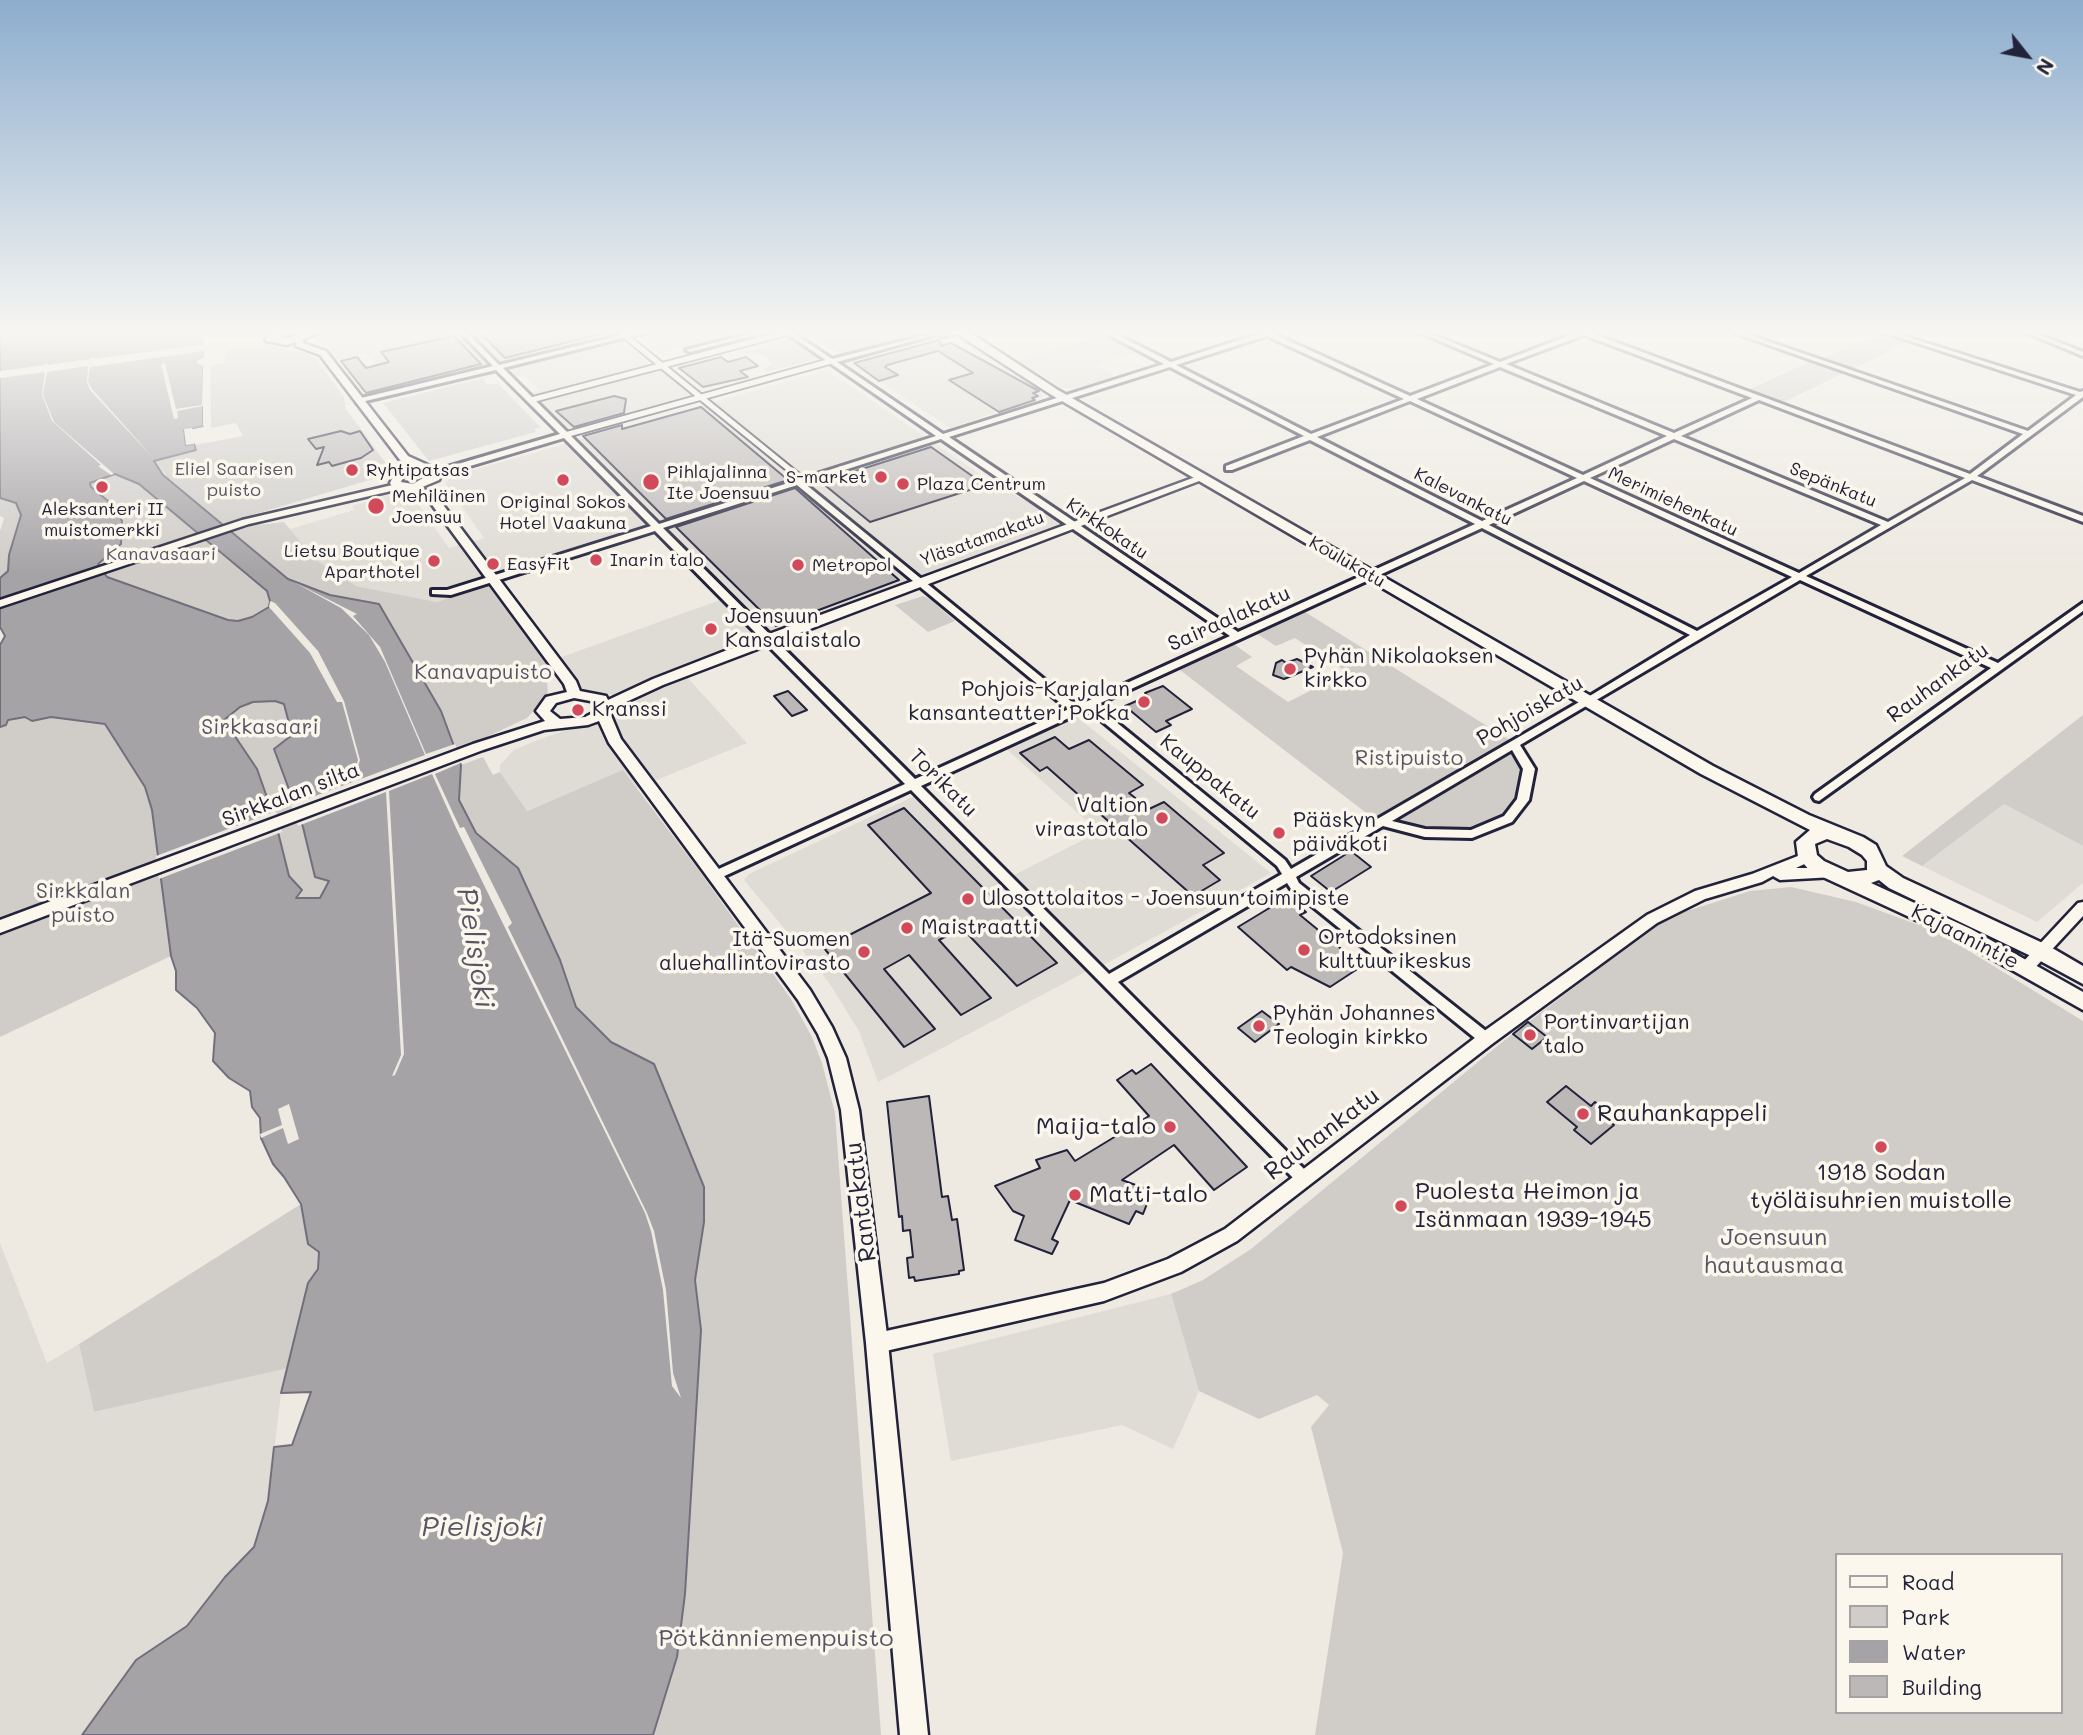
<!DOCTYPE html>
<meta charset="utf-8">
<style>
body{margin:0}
#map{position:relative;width:2083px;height:1735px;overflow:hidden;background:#eeeae2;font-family:Mali,sans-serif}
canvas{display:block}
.legend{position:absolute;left:1835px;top:1553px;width:228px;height:161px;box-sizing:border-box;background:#fbf7ec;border:2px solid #a4a2a5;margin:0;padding:9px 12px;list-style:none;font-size:21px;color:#22223b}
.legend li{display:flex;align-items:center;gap:14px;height:35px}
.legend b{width:35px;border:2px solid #a4a2a5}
.north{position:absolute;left:1992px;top:21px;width:70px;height:70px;-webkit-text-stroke:5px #fbf7ec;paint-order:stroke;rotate:121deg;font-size:19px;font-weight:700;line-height:28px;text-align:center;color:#22223b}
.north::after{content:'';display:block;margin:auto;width:24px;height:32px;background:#22223b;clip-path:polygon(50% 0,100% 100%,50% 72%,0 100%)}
</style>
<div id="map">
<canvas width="2083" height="1735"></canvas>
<ul class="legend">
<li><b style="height:9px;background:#fbf7ec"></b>Road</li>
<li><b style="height:19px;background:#d0cdc9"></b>Park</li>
<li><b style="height:19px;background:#a6a3a7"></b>Water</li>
<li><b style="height:19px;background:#bcb8b8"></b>Building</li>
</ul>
<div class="north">N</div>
</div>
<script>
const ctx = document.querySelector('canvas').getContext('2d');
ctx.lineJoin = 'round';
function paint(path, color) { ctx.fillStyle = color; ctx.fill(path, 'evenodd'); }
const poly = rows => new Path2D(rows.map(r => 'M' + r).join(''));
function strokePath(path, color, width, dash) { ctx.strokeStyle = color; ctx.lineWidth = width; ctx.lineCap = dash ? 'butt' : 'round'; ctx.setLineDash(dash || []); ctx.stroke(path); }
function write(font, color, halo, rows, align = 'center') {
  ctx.font = font + ' Mali,sans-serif'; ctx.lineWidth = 7; ctx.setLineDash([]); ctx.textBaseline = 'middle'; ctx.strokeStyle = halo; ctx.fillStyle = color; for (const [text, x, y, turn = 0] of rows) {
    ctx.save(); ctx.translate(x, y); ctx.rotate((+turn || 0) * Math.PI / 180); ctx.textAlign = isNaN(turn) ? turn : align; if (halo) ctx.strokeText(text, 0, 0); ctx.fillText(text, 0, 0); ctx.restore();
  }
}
paint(poly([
 [320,330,460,330,463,333,466,332,463,330,775,330,690,351,682,346,659,354,633,333,482,369,479,366,359,393,346,375,377,367,366,353,334,361,311,332],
 [1102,335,1136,352,1095,365,1115,376,1077,388,1063,388,1017,361],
 [631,339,702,398,567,434,528,394,539,390,524,375,512,378,505,371],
 [936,340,956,343,1041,392,1043,396,950,428,852,363],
 [827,370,993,483,1070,525,615,695,582,690,556,659,726,598,658,529,495,580,488,585,437,602,356,586,316,560,290,529,354,510,352,506,388,495,391,500,411,494,449,548,484,538,445,483,452,476],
 [685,675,747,743,637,788,623,771,526,811,500,772,500,765,514,750,540,739,613,715,620,702],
 [1072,713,1271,873,1100,967,1093,968,878,1082,859,1031,828,981,744,880,749,874,925,791,1010,877,1099,832,1002,745],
 [2004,804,2083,846,2083,883,2037,922,1922,866],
 [0,1243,47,1363,79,1344,94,1412,289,1368,281,1393,268,1501,254,1547,225,1577,187,1626,136,1660,82,1735,0,1735],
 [1171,1294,1199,1391,1173,1449,1122,1425,951,1461,933,1354]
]), '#dfdbd5');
paint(poly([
 [800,330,908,330,907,335,893,341,840,354],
 [1885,332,1912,340,1782,403,1748,390,1813,360,1818,360],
 [794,337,823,357,767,372,764,369,772,363,763,355,738,352,769,347,766,344],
 [269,346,306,353,316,359,344,397,346,409,393,473,222,524,168,478,154,460,196,449,195,445,243,436,236,423,211,428,210,366,224,363,225,356,232,348],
 [483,378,487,385,498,383,541,428,534,429,536,432,429,461,383,403],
 [115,474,139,484,267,591,270,601,269,607,252,617,238,621,228,620,107,577,95,566,121,544,122,521,113,505,91,487,90,483],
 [0,498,16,503,22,515,9,555,8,571,0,578,0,531,4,518,0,516],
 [284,522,316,560,356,586,437,602,488,585,546,663,548,696,527,718,455,752,379,604,330,595,292,581,232,532,251,526],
 [923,596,930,599,955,621,928,632,895,605],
 [1302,610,1519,746,1532,769,1529,801,1515,823,1476,836,1382,825,1176,667,1231,642,1252,657,1236,666,1288,702,1347,672,1295,638,1276,646,1254,632],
 [275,701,285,704,290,719,303,827,315,877,329,881,320,898,296,898,302,890,289,876,275,820,224,720,240,707,253,702],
 [2083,715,2083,846,2004,804,1922,866,1902,856],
 [25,717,32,721,51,717,106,724,145,787,152,810,171,956,0,1037,0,727,6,725,8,720],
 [483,757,493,775,500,772,527,811,623,770,698,869,791,999,812,1037,822,1063,835,1113,881,1735,653,1735,677,1657,685,1594,701,1330,695,1280,704,1222,654,1064,611,1042,576,1007,560,960,518,868,476,833,459,800,461,765],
 [1791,887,1856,902,1938,932,2083,1021,2083,1735,1315,1735,1343,1553,1311,1427,1329,1405,1317,1395,1259,1419,1199,1391,1171,1294,1203,1280,1251,1249,1501,1043,1665,918,1750,891],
 [1836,1555,2060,1555,2060,1712,1836,1712],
 [301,1204,308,1244,319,1252,318,1269,308,1283,289,1368,94,1412,79,1344]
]), '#d0cdc9');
const water = poly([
 [0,330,197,330,200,339,204,339,204,356,194,362,203,367,203,426,184,430,186,445,194,444,196,450,154,461,163,475,288,579,330,595,379,604,441,711,461,765,459,800,476,833,518,868,560,960,576,1007,611,1042,654,1064,704,1187,704,1222,695,1280,701,1330,685,1594,677,1657,653,1735,82,1735,136,1660,187,1626,225,1577,254,1547,268,1501,274,1447,292,1445,311,1392,281,1393,308,1283,318,1269,319,1252,308,1244,301,1204,284,1177,273,1164,261,1138,260,1118,252,1107,250,1091,229,1078,213,1061,215,1033,197,1008,176,990,176,971,171,956,152,810,145,787,105,724,51,717,32,721,25,717,8,720,6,725,0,727,0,645,5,636,0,627,0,578,8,571,9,555,21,515,16,503,0,498,0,330],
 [115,474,139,484,267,591,270,601,269,607,252,617,238,621,228,620,107,577,98,564,121,544,122,521,113,505,91,487,90,483,115,474],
 [275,701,284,704,292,735,274,749,303,827,315,877,329,881,320,898,296,898,302,890,289,876,275,820,257,769,224,720,240,707,253,702,275,701]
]);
paint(water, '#a6a3a7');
strokePath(water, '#716f7c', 2);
paint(poly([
 [197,330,201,330,203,336,207,337,205,344,208,344,208,351,205,356,195,362,204,367,204,426,192,428,193,431,188,432,189,441,194,440,194,444,186,445,184,429,203,426,203,406,177,411,178,418,174,419,161,364,165,363,176,409,202,405,203,367,194,362,204,356,204,351,90,367,88,382,92,389,155,460,90,390,87,382,88,366,47,372,43,395,54,422,114,474,111,475,98,466,101,465,52,421,42,395,45,372,0,378,0,371,45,365,45,362,48,365,91,359,94,356,94,359,204,344,204,339,201,340],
 [292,581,357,614,353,616,380,647,426,754,455,744,463,762,435,774,460,828,464,827,512,923,508,927,647,1213,654,1231,666,1290,673,1373,681,1398,672,1386,663,1290,651,1231,645,1213,457,830,432,774,389,791,404,1054,395,1075,392,1076,401,1055,386,792,298,826,291,805,425,755,385,662,369,635,341,608],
 [270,601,275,603,318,651,344,701,360,760,357,770,355,770,358,760,342,702,337,702,310,653,269,607],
 [276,811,282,832,159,879,156,856],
 [289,1104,299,1139,288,1144,283,1128,261,1138,260,1134,282,1125,278,1109]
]), '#eeeae2');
const building = poly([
 [478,330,601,330,601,334,505,358,478,330],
 [454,336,481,364,366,393,341,361,357,357,366,368,389,362,381,352,454,336],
 [939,340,941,346,951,343,1039,391,1033,393,1038,396,1032,398,1035,400,999,412,949,380,973,373,938,351,887,365,885,367,898,375,879,381,854,363,939,340],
 [721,357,728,362,746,357,758,366,740,371,748,377,703,387,679,368,721,357],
 [614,396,626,399,624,413,574,427,556,411,614,396],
 [701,407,788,480,666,519,583,436,622,425,622,429,701,407],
 [341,431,350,434,360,431,373,450,361,458,332,466,329,462,317,465,324,447,316,449,308,439,341,431],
 [931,447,985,485,870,522,821,482,931,447],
 [795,488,899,580,776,626,676,527,795,488],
 [1297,659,1313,667,1284,679,1273,675,1276,663,1282,660,1286,663,1297,659],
 [1163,686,1192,709,1166,721,1171,725,1156,732,1125,706,1148,696,1145,693,1163,686],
 [788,691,807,710,792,716,774,696,788,691],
 [1055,737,1069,749,1089,740,1143,785,1129,793,1149,809,1164,802,1224,853,1203,865,1220,880,1193,896,1047,767,1040,771,1020,753,1055,737],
 [904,808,1057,963,1017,986,962,928,939,940,991,998,961,1015,909,955,884,969,935,1029,904,1047,824,948,931,893,868,825,904,808],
 [1351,851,1371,867,1331,892,1311,876,1351,851],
 [1283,893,1306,912,1300,915,1362,966,1330,987,1291,967,1287,970,1238,927,1271,907,1266,903,1283,893],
 [1262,1011,1279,1024,1255,1042,1238,1028,1262,1011],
 [1528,1022,1547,1037,1532,1049,1513,1034,1528,1022],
 [1151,1064,1247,1167,1214,1190,1174,1145,1122,1180,1152,1191,1143,1214,1136,1211,1129,1224,1070,1200,1052,1239,1058,1242,1052,1254,1015,1240,1024,1216,1013,1211,995,1186,1040,1168,1036,1160,1067,1150,1075,1161,1149,1116,1117,1080,1132,1070,1136,1074,1151,1064],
 [1566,1086,1591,1106,1595,1102,1608,1112,1602,1116,1614,1125,1591,1144,1574,1130,1577,1127,1547,1102,1566,1086],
 [929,1096,942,1197,948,1196,952,1220,957,1219,964,1270,959,1271,959,1274,915,1281,914,1277,909,1278,907,1258,913,1257,910,1230,903,1231,902,1216,899,1217,887,1102,929,1096]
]);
paint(building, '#bcb8b8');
strokePath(building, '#22223b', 2);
const pedestrian = poly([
 [618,330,804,481],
 [531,400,789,332],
 [565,435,831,361]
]);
const minor = poly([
 [458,330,465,330,499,365,642,330,652,330,651,331,503,368,659,524,936,436,782,330,789,330,832,359,938,332,938,334,837,362,943,434,1164,364,1100,330,1108,330,1171,362,1264,332,1282,330,1274,334,1410,396,1494,364,1414,330,1422,330,1500,362,1578,332,1575,330,1583,330,1970,474,2023,434,1726,330,1735,330,2028,431,2076,395,1877,330,1886,330,2080,392,2083,391,2083,397,1977,476,2083,516,2083,522,1972,480,1806,576,1998,663,2083,603,2083,611,1819,801,1815,800,1813,797,1815,794,1991,668,1800,580,1520,745,1535,769,1529,800,1512,822,1472,838,1425,837,1383,826,1296,877,1299,883,1491,1035,1493,1039,1491,1043,1486,1045,1481,1043,1291,889,1287,883,1118,982,1309,1174,1312,1179,1309,1184,1304,1186,1299,1184,911,790,718,879,710,879,708,876,710,873,905,784,655,531,451,595,432,594,432,590,447,590,651,526,564,438,440,475,434,475,434,471,560,434,496,370,357,403,357,399,493,366,458,330],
 [1584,335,1752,398,1674,433,1506,364,1584,335],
 [1267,336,1404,399,1311,434,1176,365,1267,336],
 [1170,367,1304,436,1226,466,1226,470,1232,470,1310,440,1475,524,1238,632,949,437,1170,367],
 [1500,367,1667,436,1583,475,1417,399,1500,367],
 [1759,400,1965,478,1888,522,1681,436,1759,400],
 [1410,401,1577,478,1482,521,1317,437,1410,401],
 [941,439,1230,636,1081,704,1072,702,804,483,941,439],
 [1674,439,1881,525,1799,573,1590,478,1674,439],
 [1584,481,1792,577,1697,631,1489,525,1584,481],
 [797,485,1064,706,1071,708,915,779,663,528,797,485],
 [1482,528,1690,635,1593,694,1291,869,1285,860,1099,708,1094,706,1482,528],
 [1084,711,1091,712,1277,866,1282,874,1109,974,921,786,1084,711],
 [1512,750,1523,769,1517,799,1504,816,1471,830,1425,829,1392,821,1512,750],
 [764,330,774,330,690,352,686,350,764,330],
 [2020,330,2028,330,2083,352,2083,356,2020,330]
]);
const tertiary = poly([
 [401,483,406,486,404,488,249,524,0,607,0,600,242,520,401,483],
 [1808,852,1813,854,1815,857,1813,860,1796,868,1829,868,1836,873,1834,877,1780,880,1773,876,1762,882,1705,899,1657,923,1492,1044,1237,1241,1181,1272,1104,1301,877,1353,870,1350,867,1343,870,1336,877,1333,1104,1283,1168,1259,1225,1229,1480,1034,1647,915,1695,891,1752,874,1808,852],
 [2083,902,2083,916,2031,972,2021,972,2018,968,2021,964,2078,903,2083,902]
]);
const secondary = poly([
 [299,336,302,337,303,343,326,351,408,456,441,471,442,473,439,480,420,488,435,494,576,681,580,691,606,696,608,700,653,679,758,638,1198,476,1207,478,663,685,611,709,610,713,621,739,810,990,832,1027,846,1058,859,1110,888,1343,928,1735,900,1735,866,1343,841,1110,828,1058,818,1034,798,1000,609,743,599,721,588,725,544,730,483,750,0,933,0,920,473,744,545,721,536,711,546,697,567,692,564,684,427,498,391,485,390,483,395,473,412,467,400,460,320,355,296,346,295,339,299,336],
 [422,471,431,473,413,484,401,482,403,477,422,471],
 [574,698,596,702,597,711,585,717,560,719,550,711,556,703,574,698]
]);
const primary = poly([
 [281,330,307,331,328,330,287,345,266,341,265,339,272,332,281,330],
 [288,334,297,334,286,339,279,337,288,334],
 [925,330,966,330,1058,390,1713,766,1809,815,1863,837,1876,845,1886,866,1903,878,2047,945,2083,966,2083,984,2033,957,1889,888,1879,880,1871,883,1971,929,2083,992,2083,1010,1957,939,1810,871,1798,857,1796,842,1810,830,1701,774,1050,394,957,334,943,337,925,330],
 [1827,839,1849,847,1862,855,1867,861,1867,870,1848,872,1824,861,1817,855,1815,844,1827,839]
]);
strokePath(pedestrian, '#22223b', 9);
strokePath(minor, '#22223b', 6);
strokePath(tertiary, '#22223b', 5);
strokePath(secondary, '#22223b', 5);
strokePath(primary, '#22223b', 5);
strokePath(pedestrian, '#fbf7ec', 5);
paint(minor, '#fbf7ec');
paint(tertiary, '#fbf7ec');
paint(secondary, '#fbf7ec');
paint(primary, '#fbf7ec');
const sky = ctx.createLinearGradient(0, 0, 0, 573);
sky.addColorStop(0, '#8dadce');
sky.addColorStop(0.58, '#f7f6f2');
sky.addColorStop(1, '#f7f6f200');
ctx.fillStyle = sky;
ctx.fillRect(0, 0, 2083, 573);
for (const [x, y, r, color] of [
 [352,470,7,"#d1495b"],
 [881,477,7,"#d1495b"],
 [563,480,7,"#d1495b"],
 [651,482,9,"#d1495b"],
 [903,484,7,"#d1495b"],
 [102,487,7,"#d1495b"],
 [376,506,9,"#d1495b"],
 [596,560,7,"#d1495b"],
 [434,561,7,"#d1495b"],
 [493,564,7,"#d1495b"],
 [798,565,7,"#d1495b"],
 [711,629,7,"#d1495b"],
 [1290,669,7,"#d1495b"],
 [1144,702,7,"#d1495b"],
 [578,710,7,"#d1495b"],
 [1162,818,7,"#d1495b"],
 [1279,833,7,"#d1495b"],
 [968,899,7,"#d1495b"],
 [907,928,7,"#d1495b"],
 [1304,950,7,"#d1495b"],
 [864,952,7,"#d1495b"],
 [1259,1026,7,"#d1495b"],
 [1530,1035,7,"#d1495b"],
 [1583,1114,7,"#d1495b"],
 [1170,1127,7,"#d1495b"],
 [1881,1147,7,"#d1495b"],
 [1075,1195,7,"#d1495b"],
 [1401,1206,7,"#d1495b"]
]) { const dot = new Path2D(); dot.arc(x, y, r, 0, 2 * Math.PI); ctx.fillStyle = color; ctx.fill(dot); strokePath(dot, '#fbf7ec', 2.5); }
write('18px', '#565566', '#fbf7ec', [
 ["Eliel Saarisen",234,469],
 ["puisto",234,490],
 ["Kanavasaari",161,554]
]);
write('18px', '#22223b', '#fbf7ec', [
 ["Ryhtipatsas",366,470],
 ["Pihlajalinna",667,472],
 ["Ite Joensuu",667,493],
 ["S-market",867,477,"right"],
 ["Plaza Centrum",917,484],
 ["Mehiläinen",392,496],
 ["Joensuu",392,517],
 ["Original Sokos",563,502,"center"],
 ["Hotel Vaakuna",563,523,"center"],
 ["Aleksanteri II",102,509,"center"],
 ["muistomerkki",102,530,"center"],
 ["Lietsu Boutique",420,551,"right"],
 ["Aparthotel",420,572,"right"],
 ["Inarin talo",610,560],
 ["EasyFit",507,564],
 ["Metropol",812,565]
], 'left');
write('18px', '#22223b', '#fbf7ec', [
 ["Sepänkatu",1833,485,22],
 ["Kalevankatu",1463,497,27],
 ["Merimiehenkatu",1673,502,25],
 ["Kirkkokatu",1107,529,34],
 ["Yläsatamakatu",982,539,-20],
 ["Koulukatu",1347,562,30]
]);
write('21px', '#22223b', '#fbf7ec', [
 ["Joensuun",725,617],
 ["Kansalaistalo",725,641],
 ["Pyhän Nikolaoksen",1304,657],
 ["kirkko",1304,681],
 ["Pohjois-Karjalan",1130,690,"right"],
 ["kansanteatteri Pokka",1130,714,"right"],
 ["Kranssi",592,710],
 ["Valtion",1148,806,"right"],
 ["virastotalo",1148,830,"right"],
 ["Pääskyn",1293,821],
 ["päiväkoti",1293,845],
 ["Ulosottolaitos - Joensuun toimipiste",982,899],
 ["Maistraatti",921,928],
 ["Ortodoksinen",1318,938],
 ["kulttuurikeskus",1318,962],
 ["Itä-Suomen",850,940,"right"],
 ["aluehallintovirasto",850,964,"right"],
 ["Pyhän Johannes",1273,1014],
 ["Teologin kirkko",1273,1038],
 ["Portinvartijan",1544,1023],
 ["talo",1544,1047]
], 'left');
write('21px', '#22223b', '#fbf7ec', [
 ["Sairaalakatu",1229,619,-24],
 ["Rauhankatu",1938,683,-36],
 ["Pohjoiskatu",1530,711,-30],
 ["Kauppakatu",1210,777,39],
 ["Torikatu",943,783,45],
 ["Sirkkalan silta",291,795,-21],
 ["Kajaanintie",1965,937,27]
]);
write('21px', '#565566', '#fbf7ec', [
 ["Kanavapuisto",483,673],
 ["Sirkkasaari",260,728],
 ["Ristipuisto",1409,759],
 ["Sirkkalan",83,892],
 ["puisto",83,916]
]);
write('24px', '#22223b', '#fbf7ec', [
 ["Rauhankappeli",1597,1114],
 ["Maija-talo",1156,1127,"right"],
 ["1918 Sodan",1881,1173,"center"],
 ["työläisuhrien muistolle",1881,1201,"center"],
 ["Puolesta Heimon ja",1415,1192],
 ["Isänmaan 1939-1945",1415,1220],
 ["Matti-talo",1089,1195]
], 'left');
write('24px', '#22223b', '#fbf7ec', [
 ["Rauhankatu",1322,1134,-37],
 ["Rantakatu",861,1202,-97]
]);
write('24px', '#565566', '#fbf7ec', [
 ["Joensuun",1774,1238],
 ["hautausmaa",1774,1266],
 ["Pötkänniemenpuisto",776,1639]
]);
write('italic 28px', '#575666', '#fbf7ec', [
 ["Pielisjoki",475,948,81],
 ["Pielisjoki",482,1527]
]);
</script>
